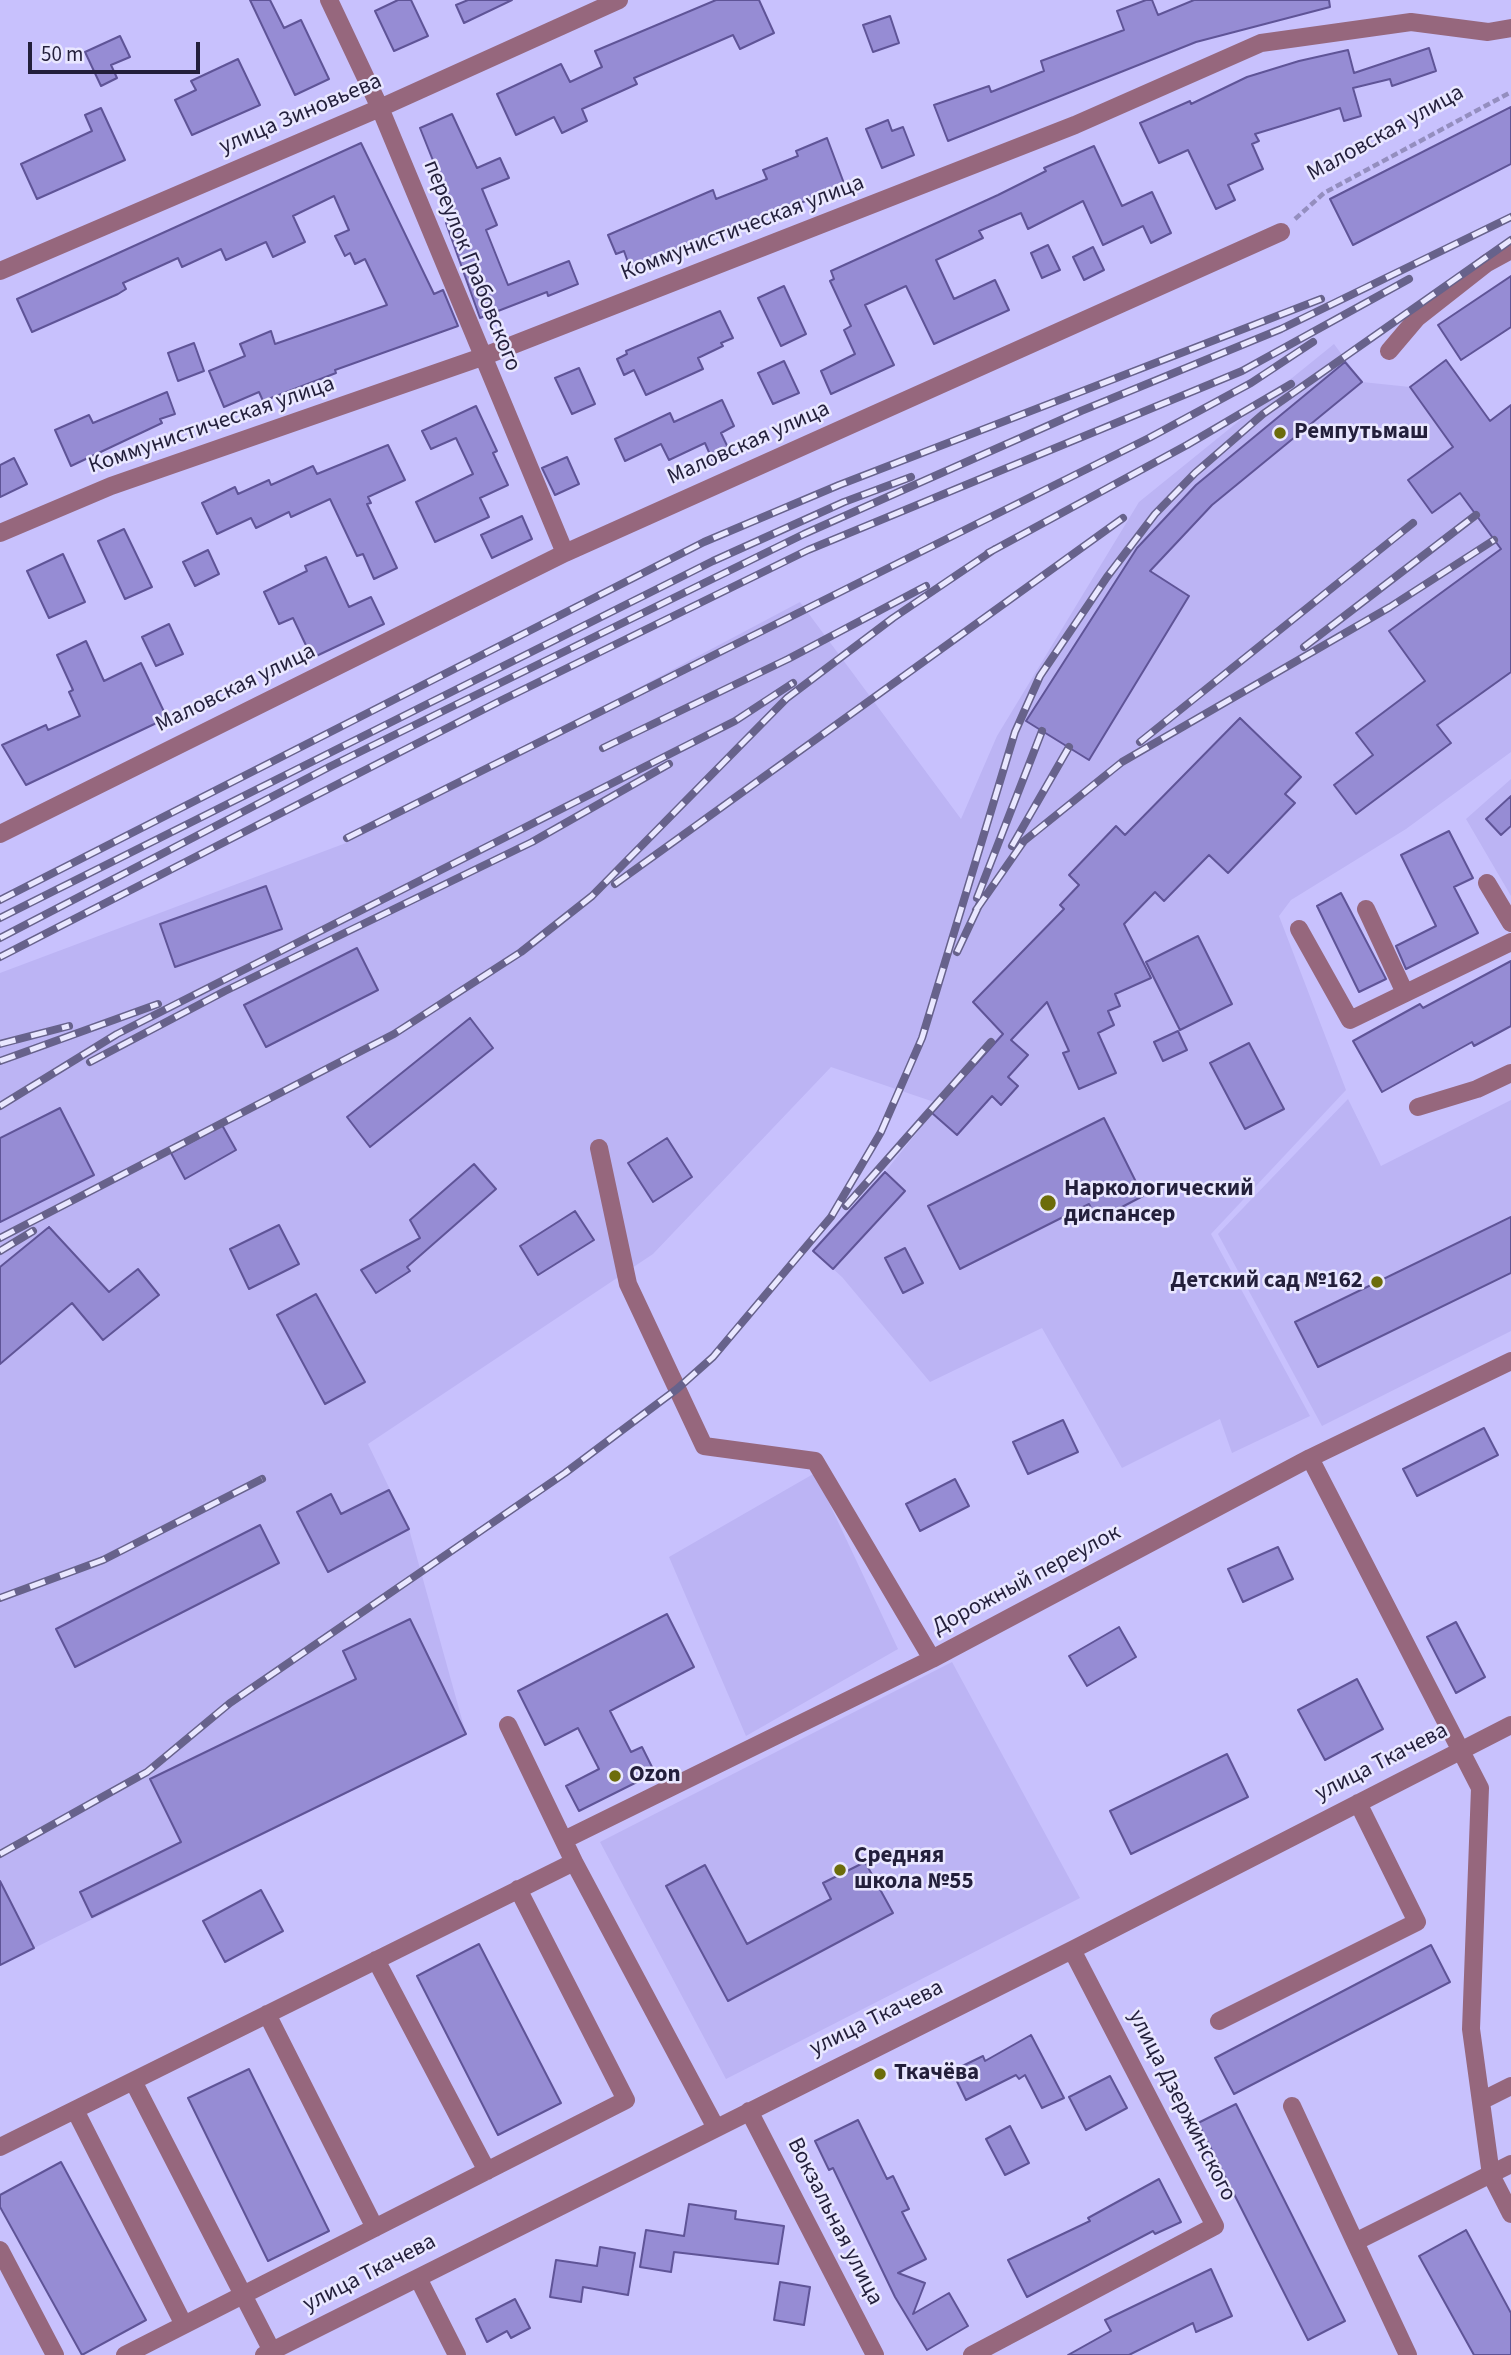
<!DOCTYPE html>
<meta charset="utf-8">
<style>
body{margin:0}
#map{position:relative;width:1511px;height:2355px;overflow:hidden;background:#c8c1fd;font-family:"Source Sans 3",sans-serif}
canvas{display:block}
.scale{position:absolute;left:28px;top:42px;width:172px;height:32px;box-sizing:border-box;border:4px solid #231f3b;border-top:0;padding-left:9px;font-size:21px;line-height:24px;white-space:nowrap;color:#231f3b;-webkit-text-stroke:5px #e9e7ff;paint-order:stroke}
</style>
<div id="map">
<canvas width="1511" height="2355"></canvas>
<div class="scale">50 m</div>
</div>
<script>
const ctx = document.querySelector('canvas').getContext('2d');
ctx.lineJoin = 'round';
function paint(path, color) { ctx.fillStyle = color; ctx.fill(path, 'evenodd'); }
const poly = rows => new Path2D(rows.map(r => 'M' + r).join(''));
function strokePath(path, color, width, dash) { ctx.strokeStyle = color; ctx.lineWidth = width; ctx.lineCap = dash ? 'butt' : 'round'; ctx.setLineDash(dash || []); ctx.stroke(path); }
function write(font, color, halo, rows, align = 'center') {
  ctx.font = font + ' "Source Sans 3",sans-serif'; ctx.lineWidth = 5; ctx.setLineDash([]); ctx.textBaseline = 'middle'; ctx.strokeStyle = halo; ctx.fillStyle = color; for (const [text, x, y, turn = 0] of rows) {
    ctx.save(); ctx.translate(x, y); ctx.rotate((+turn || 0) * Math.PI / 180); ctx.textAlign = isNaN(turn) ? turn : align; if (halo) ctx.strokeText(text, 0, 0); ctx.fillText(text, 0, 0); ctx.restore();
  }
}
paint(poly([
 [1334,344,1362,382,1410,387,1446,360,1490,420,1511,405,1511,752,1406,829,1291,900,1279,916,1346,1090,1211,1234,1310,1416,1232,1453,1220,1419,1122,1468,1042,1328,930,1382,842,1277,813,1251,885,1172,940,1104,831,1067,653,1254,368,1444,409,1529,466,1734,0,1965,0,973,346,843,800,602,961,819,997,736,1139,502],
 [1511,779,1511,896,1466,819],
 [1348,1099,1381,1166,1511,1100,1511,1331,1322,1426,1218,1234],
 [815,1473,898,1649,746,1736,669,1557],
 [952,1662,1080,1898,726,2079,600,1842]
]), '#bcb4f4');
const building = poly([
 [250,0,270,0,284,28,301,20,329,79,295,95,250,0],
 [398,0,411,0,428,36,394,51,375,11,398,0],
 [468,0,512,0,464,23,456,5,468,0],
 [716,0,759,0,774,33,740,49,733,35,634,78,637,84,582,109,587,121,562,133,554,117,516,135,497,94,561,64,570,82,602,67,595,51,716,0],
 [1146,0,1152,0,1158,15,1194,0,1329,0,1330,7,1196,42,948,141,934,105,989,86,991,92,1044,71,1041,61,1124,30,1117,11,1146,0],
 [890,16,899,43,873,52,863,25,890,16],
 [120,36,130,57,111,65,117,78,101,86,85,52,120,36],
 [1429,48,1436,71,1392,86,1390,79,1353,88,1361,116,1344,121,1340,108,1255,134,1259,141,1252,144,1263,169,1228,185,1235,200,1216,209,1188,150,1159,163,1140,123,1190,101,1191,104,1247,77,1299,61,1348,50,1354,73,1429,48],
 [238,59,260,105,192,135,175,100,196,90,191,81,238,59],
 [1511,107,1511,164,1353,245,1330,199,1511,107],
 [101,108,125,160,37,199,21,164,92,131,85,115,101,108],
 [452,114,477,168,500,158,509,178,482,189,497,225,486,230,508,285,569,261,578,284,548,296,547,292,480,318,446,223,451,221,436,185,442,183,420,128,452,114],
 [888,120,892,131,903,127,914,155,882,168,866,129,888,120],
 [827,138,845,186,630,268,624,251,616,254,608,235,713,190,716,199,767,179,763,170,798,156,796,151,827,138],
 [361,143,434,294,443,290,458,326,335,370,336,373,263,401,259,392,224,407,209,371,245,356,240,344,271,331,275,344,387,305,365,259,355,264,350,253,345,256,335,236,349,230,334,196,293,216,305,242,273,257,266,242,226,260,221,249,182,267,178,258,123,283,126,289,118,294,32,332,17,299,361,143],
 [1094,146,1122,206,1152,192,1171,233,1151,243,1143,226,1103,245,1083,201,1028,229,1021,213,979,231,983,238,936,260,954,299,995,280,1009,310,934,344,906,286,865,305,894,365,831,394,821,371,855,354,844,330,851,326,830,281,834,279,831,271,998,195,1046,171,1044,168,1094,146],
 [1048,245,1060,270,1042,278,1031,253,1048,245],
 [1093,247,1104,270,1084,280,1073,257,1093,247],
 [1511,276,1511,327,1461,360,1438,325,1511,276],
 [784,286,806,334,781,346,758,298,784,286],
 [720,311,733,338,721,343,723,346,698,358,703,369,646,395,634,370,624,375,617,359,627,354,626,351,720,311],
 [194,343,204,371,178,381,168,353,194,343],
 [1446,360,1490,421,1511,405,1511,672,1437,725,1451,743,1356,814,1334,785,1373,755,1356,733,1425,681,1389,631,1501,549,1460,493,1432,513,1408,480,1453,447,1410,387,1446,360],
 [784,361,799,393,773,404,758,373,784,361],
 [1345,362,1362,382,1212,505,1150,571,1189,596,1089,760,1026,721,1137,548,1196,485,1345,362],
 [579,368,595,404,572,414,555,378,579,368],
 [167,392,175,414,160,419,162,423,71,466,55,430,89,415,93,423,167,392],
 [722,400,734,426,721,433,732,456,714,464,705,443,669,460,661,444,625,461,615,439,670,413,674,422,722,400],
 [476,406,497,451,493,453,508,485,480,498,489,517,435,542,416,502,473,474,456,438,431,449,422,431,476,406],
 [388,445,405,480,368,497,371,503,367,504,397,568,374,579,363,554,357,556,330,499,291,517,289,512,256,528,251,518,217,534,202,503,235,487,238,494,269,480,271,485,313,466,317,474,388,445],
 [567,457,579,484,555,495,542,468,567,457],
 [14,458,27,484,0,497,0,465,14,458],
 [522,516,532,539,492,558,481,535,522,516],
 [124,529,152,587,125,599,98,541,124,529],
 [208,550,219,574,195,586,183,562,208,550],
 [63,554,85,602,49,618,27,571,63,554],
 [326,557,349,607,371,597,384,624,312,658,293,618,279,624,264,592,307,571,305,566,326,557],
 [169,624,183,654,156,666,142,637,169,624],
 [86,641,104,681,141,663,167,718,26,785,2,745,46,725,48,730,80,716,69,692,73,690,57,655,86,641],
 [1240,718,1301,777,1285,794,1295,803,1228,873,1209,855,1164,901,1155,892,1124,924,1151,978,1115,994,1120,1006,1108,1011,1114,1025,1098,1033,1116,1073,1079,1089,1063,1053,1069,1051,1047,1002,1011,1040,1028,1055,1008,1077,1018,1086,1001,1105,992,1096,957,1135,932,1113,1003,1034,973,1002,1064,909,1060,905,1079,885,1069,875,1116,826,1125,835,1240,718],
 [1511,796,1511,826,1501,835,1486,819,1511,796],
 [1449,831,1473,878,1454,887,1478,933,1406,969,1396,946,1436,926,1401,855,1449,831],
 [266,886,282,929,175,967,160,924,266,886],
 [1341,893,1386,979,1359,992,1317,906,1341,893],
 [1198,936,1232,1004,1180,1030,1146,962,1198,936],
 [357,948,378,990,266,1047,244,1005,357,948],
 [1511,961,1511,1026,1474,1046,1472,1042,1382,1092,1353,1041,1420,1004,1423,1008,1511,961],
 [470,1018,493,1048,370,1147,347,1117,470,1018],
 [1178,1031,1187,1050,1163,1061,1154,1042,1178,1031],
 [1249,1043,1284,1109,1245,1129,1210,1063,1249,1043],
 [60,1108,94,1175,0,1222,0,1138,60,1108],
 [1104,1118,1143,1196,1097,1220,1089,1204,960,1269,928,1206,1104,1118],
 [222,1125,236,1150,185,1179,171,1153,222,1125],
 [667,1138,692,1177,653,1202,628,1163,667,1138],
 [474,1164,496,1189,407,1267,410,1271,376,1293,361,1270,420,1238,410,1220,474,1164],
 [885,1172,905,1191,833,1269,813,1251,885,1172],
 [575,1211,594,1240,538,1275,520,1246,575,1211],
 [1511,1217,1511,1273,1318,1367,1295,1322,1511,1217],
 [279,1225,299,1264,249,1289,230,1249,279,1225],
 [49,1227,109,1292,138,1269,159,1295,103,1340,72,1303,0,1364,0,1267,49,1227],
 [905,1248,923,1283,903,1293,885,1258,905,1248],
 [316,1294,365,1382,325,1404,277,1315,316,1294],
 [1063,1420,1078,1452,1028,1474,1013,1442,1063,1420],
 [1484,1428,1498,1455,1417,1496,1403,1469,1484,1428],
 [955,1479,969,1506,920,1531,906,1504,955,1479],
 [389,1490,409,1529,328,1572,297,1512,331,1494,341,1514,389,1490],
 [260,1525,279,1563,75,1667,56,1629,260,1525],
 [1278,1547,1293,1579,1243,1602,1228,1569,1278,1547],
 [667,1614,694,1667,610,1711,631,1752,642,1747,655,1773,579,1811,566,1786,599,1769,578,1728,545,1745,518,1691,667,1614],
 [410,1619,466,1734,92,1917,80,1892,181,1842,150,1779,356,1679,343,1651,410,1619],
 [1456,1622,1485,1677,1456,1693,1427,1637,1456,1622],
 [1119,1627,1136,1657,1087,1686,1069,1656,1119,1627],
 [1357,1679,1383,1729,1325,1760,1298,1710,1357,1679],
 [1227,1754,1248,1797,1131,1854,1110,1811,1227,1754],
 [865,1862,893,1913,728,2001,666,1886,705,1865,747,1944,831,1899,823,1883,865,1862],
 [0,1881,34,1948,0,1965,0,1881],
 [261,1890,283,1931,225,1962,203,1921,261,1890],
 [479,1944,561,2103,498,2135,417,1976,479,1944],
 [1431,1945,1450,1982,1234,2094,1215,2058,1431,1945],
 [1031,2035,1064,2098,1042,2108,1025,2075,1019,2079,1016,2075,966,2100,952,2071,983,2056,985,2061,1031,2035],
 [249,2069,329,2231,268,2261,188,2098,249,2069],
 [1110,2076,1127,2108,1086,2130,1069,2097,1110,2076],
 [1236,2104,1345,2321,1308,2340,1198,2123,1236,2104],
 [858,2120,887,2179,893,2176,909,2209,902,2212,926,2259,898,2273,925,2283,913,2314,949,2293,968,2326,927,2350,895,2297,833,2168,829,2170,815,2141,858,2120],
 [1010,2126,1029,2163,1005,2175,986,2139,1010,2126],
 [61,2162,146,2320,82,2355,0,2207,0,2195,61,2162],
 [1159,2179,1181,2222,1155,2234,1153,2231,1027,2297,1008,2260,1090,2221,1088,2218,1159,2179],
 [689,2204,736,2211,735,2219,784,2226,778,2264,674,2252,671,2272,640,2267,646,2230,684,2236,689,2204],
 [1466,2230,1511,2313,1511,2355,1474,2355,1419,2256,1466,2230],
 [600,2247,635,2253,628,2295,583,2287,581,2302,550,2297,556,2260,597,2266,600,2247],
 [1211,2269,1232,2316,1196,2332,1193,2323,1129,2355,1068,2355,1111,2331,1105,2320,1211,2269],
 [780,2282,810,2287,804,2325,774,2320,780,2282],
 [515,2299,530,2328,511,2338,507,2331,487,2342,476,2319,515,2299]
]);
paint(building, '#968cd4');
strokePath(building, '#5f5497', 2);
strokePath(poly([
 [1295,219,1324,193,1511,92]
]), '#948ebf', 4.5, [7, 3.5]);
strokePath(poly([
 [329,0,380,108,565,553],
 [0,271,380,108,619,0],
 [1389,351,1417,318,1487,263,1511,250],
 [0,533,111,486,482,357,1075,125,1261,43,1411,22,1488,32,1511,28],
 [0,834,565,553,1281,232],
 [1487,883,1511,923],
 [1366,909,1405,993],
 [1299,929,1350,1020,1511,942],
 [1418,1107,1477,1089,1511,1073],
 [599,1148,628,1284,704,1446,815,1461,932,1659],
 [1310,1458,1480,1788,1471,2029,1491,2175,1511,2214],
 [508,1725,574,1862,716,2128],
 [564,1840,932,1659,1310,1458,1511,1361],
 [376,1960,487,2171],
 [267,2014,375,2228],
 [1219,2021,1417,1922,1358,1803],
 [133,2081,272,2351],
 [1481,2101,1511,2086],
 [1292,2106,1355,2242,1511,2164],
 [75,2110,184,2325],
 [749,2111,875,2355],
 [0,2147,574,1862],
 [1355,2242,1408,2355],
 [0,2250,55,2355],
 [418,2278,457,2355],
 [125,2355,626,2100,518,1889],
 [264,2355,1072,1950,1511,1725],
 [972,2355,1215,2226,1072,1950]
]), '#96677d', 18);
const rail = poly([
 [988,553,1187,445,1291,384],
 [1304,647,1476,515],
 [1140,742,1413,523],
 [603,748,788,659,926,586],
 [347,838,1149,438,1251,383,1313,342],
 [1012,846,1069,747],
 [615,884,1123,518],
 [977,898,1042,731],
 [0,900,704,542,839,485,1321,299],
 [976,910,1024,841,1122,762,1390,607,1494,540],
 [0,918,713,561,844,502,911,477],
 [0,938,331,766,804,534,1081,411,1281,329,1511,217],
 [957,952,981,901],
 [0,957,500,701,808,550,1242,371,1409,279],
 [0,1044,69,1026],
 [0,1061,158,1004],
 [90,1062,225,991,532,842,669,764],
 [0,1106,117,1034,735,721,793,683],
 [846,1206,991,1042],
 [0,1238,394,1034,521,952,592,896,787,698,893,618,995,549],
 [0,1251,33,1231],
 [0,1598,103,1560,262,1479],
 [0,1854,147,1772,230,1703,565,1473,677,1389,713,1357,831,1217,881,1132,922,1038,1015,732,1040,676,1107,577,1155,514,1195,473,1263,414,1511,240]
]);
strokePath(rail, '#67628b', 8);
strokePath(rail, '#e9e7ff', 5, [16]);
for (const [x, y, r, color] of [
 [1280,433,7,"#6c6c0a"],
 [1048,1203,9,"#6c6c0a"],
 [1377,1282,7,"#6c6c0a"],
 [615,1776,7,"#6c6c0a"],
 [840,1870,7,"#6c6c0a"],
 [880,2074,7,"#6c6c0a"]
]) { const dot = new Path2D(); dot.arc(x, y, r, 0, 2 * Math.PI); ctx.fillStyle = color; ctx.fill(dot); strokePath(dot, '#e9e7ff', 2.5); }
write('23px', '#231f3b', '#e9e7ff', [
 ["улица Зиновьева",301,115,-23],
 ["Маловская улица",1386,134,-29],
 ["Коммунистическая улица",743,229,-21],
 ["переулок Грабовского",471,266,68],
 ["Коммунистическая улица",212,426,-19],
 ["Маловская улица",749,444,-24],
 ["Маловская улица",236,689,-26],
 ["Дорожный переулок",1027,1581,-28],
 ["улица Ткачева",1382,1763,-27],
 ["улица Ткачева",877,2019,-26],
 ["улица Дзержинского",1181,2106,63],
 ["Вокзальная улица",834,2222,63],
 ["улица Ткачева",370,2274,-27]
]);
write('bold 23px', '#231f3b', '#e9e7ff', [
 ["Ремпутьмаш",1294,433],
 ["Наркологический",1064,1190],
 ["диспансер",1064,1216],
 ["Детский сад №162",1363,1282,"right"],
 ["Ozon",629,1776],
 ["Средняя",854,1857],
 ["школа №55",854,1883],
 ["Ткачёва",894,2074]
], 'left');
</script>
